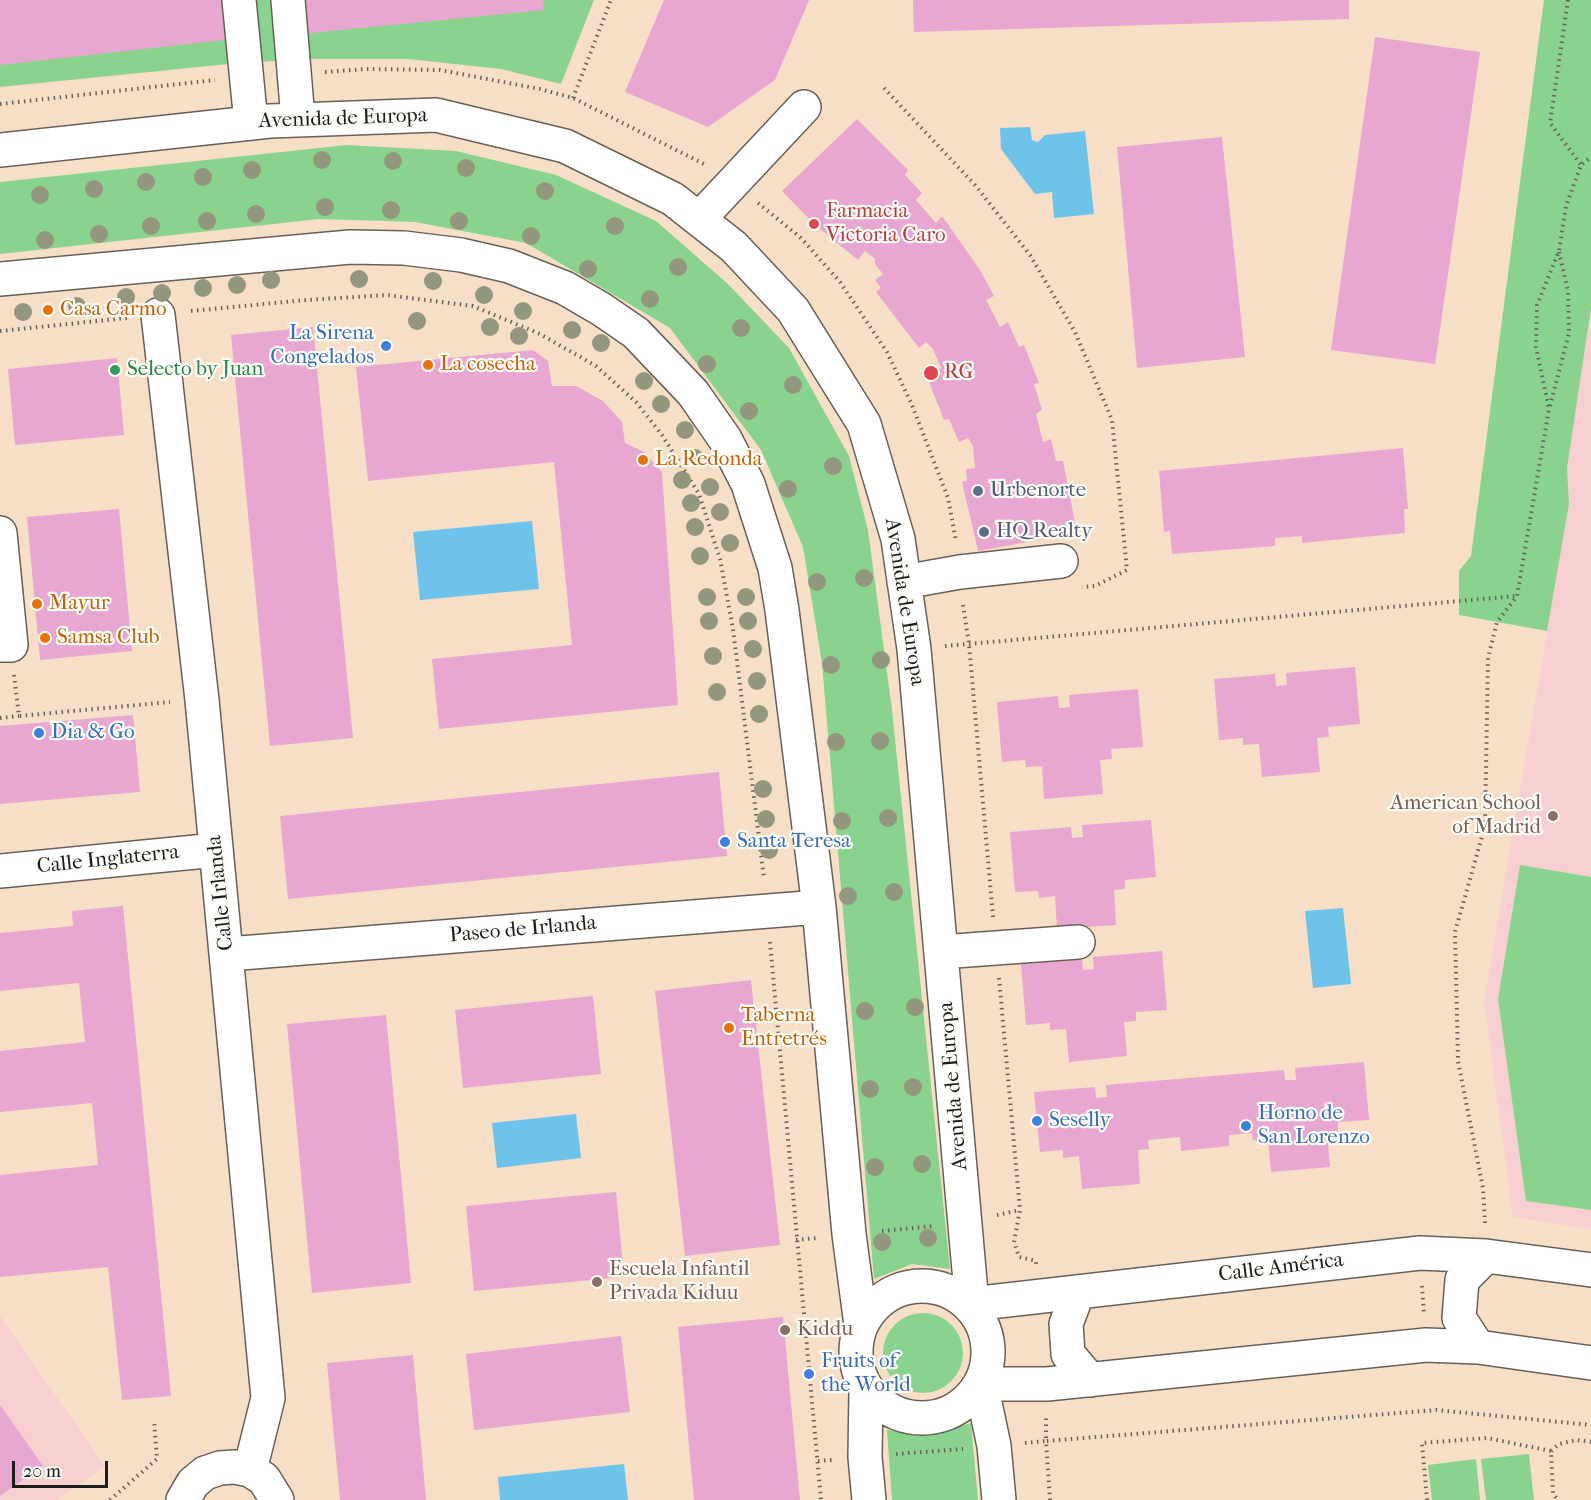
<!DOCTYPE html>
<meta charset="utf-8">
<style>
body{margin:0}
#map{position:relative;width:1591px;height:1500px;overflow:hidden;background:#f6dfc6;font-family:"IM FELL French Canon",serif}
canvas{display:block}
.scale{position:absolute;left:12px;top:1461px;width:96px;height:27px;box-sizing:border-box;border:3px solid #1c1c1c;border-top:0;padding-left:8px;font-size:18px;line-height:21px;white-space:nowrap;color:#1c1c1c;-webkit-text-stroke:4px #fdfcf7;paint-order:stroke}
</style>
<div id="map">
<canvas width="1591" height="1500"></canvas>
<div class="scale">20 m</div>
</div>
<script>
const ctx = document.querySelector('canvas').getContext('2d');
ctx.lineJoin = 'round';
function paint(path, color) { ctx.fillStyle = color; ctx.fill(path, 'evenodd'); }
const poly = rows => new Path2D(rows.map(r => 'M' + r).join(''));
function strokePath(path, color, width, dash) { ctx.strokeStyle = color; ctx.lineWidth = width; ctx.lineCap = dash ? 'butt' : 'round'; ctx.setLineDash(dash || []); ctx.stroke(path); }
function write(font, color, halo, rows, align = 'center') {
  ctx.font = font + ' "IM FELL French Canon",serif'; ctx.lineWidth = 4.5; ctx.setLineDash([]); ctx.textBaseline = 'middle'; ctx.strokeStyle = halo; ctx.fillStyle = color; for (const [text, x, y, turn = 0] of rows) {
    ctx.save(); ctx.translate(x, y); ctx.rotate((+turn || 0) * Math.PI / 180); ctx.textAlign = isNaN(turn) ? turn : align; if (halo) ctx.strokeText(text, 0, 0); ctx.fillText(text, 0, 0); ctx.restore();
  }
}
paint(poly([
 [1591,308,1591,1229,1513,1217,1484,1001,1569,504,1567,468],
 [0,1316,105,1466,56,1500,0,1500]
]), '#f7cfd1');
paint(poly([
 [0,0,594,0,561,84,501,69,408,59,306,59,229,64,0,87],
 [1544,0,1591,0,1591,308,1567,468,1569,504,1547,631,1459,615,1459,571,1471,556],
 [347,145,456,151,556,175,656,221,728,284,789,348,849,456,868,530,892,710,950,1269,912,1264,874,1279,822,663,803,547,761,450,670,328,526,243,415,222,319,219,0,254,0,182],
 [1520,865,1591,877,1591,1210,1526,1201,1498,999],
 '883 1353a40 40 0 1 1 80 0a40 40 0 1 1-80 0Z',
 [971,1423,978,1500,892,1500,887,1430,928,1435],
 [1529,1454,1534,1500,1486,1500,1481,1459],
 [1476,1459,1480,1500,1432,1500,1428,1465]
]), '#89d38f');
paint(poly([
 [1030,127,1032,140,1038,142,1045,135,1085,131,1094,214,1054,218,1052,192,1035,194,1001,149,1000,128],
 [532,521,539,589,420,600,413,532],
 [1343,908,1351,984,1313,988,1305,911],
 [576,1114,581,1158,497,1168,492,1123],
 [624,1464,628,1500,500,1500,498,1477]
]), '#6ec3eb');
paint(poly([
 [0,0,229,0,234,39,0,65],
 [297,0,543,0,544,10,301,34],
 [664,0,809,0,775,80,708,127,625,92],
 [913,0,1349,0,1349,19,914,32],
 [1375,37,1480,52,1435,364,1331,350],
 [857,119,908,170,905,175,922,193,916,200,936,223,942,216,980,270,994,296,986,300,1000,327,1008,322,1019,347,1024,345,1039,383,1034,384,1042,410,1036,414,1043,442,1051,439,1056,461,1063,461,1077,533,978,551,962,482,967,481,966,469,975,468,973,446,968,438,959,442,949,419,944,420,929,382,933,380,931,373,941,368,933,349,926,342,919,348,876,292,881,288,875,280,883,274,875,264,875,259,865,251,858,260,814,224,782,191],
 [1222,137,1245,357,1137,368,1117,147],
 [313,327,353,738,270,746,231,335],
 [533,350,548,361,552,386,576,386,603,401,622,422,625,443,644,452,662,472,678,705,439,729,432,659,572,645,554,462,368,481,356,367],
 [117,358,124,435,15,445,8,369],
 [1403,448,1408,509,1404,509,1405,533,1302,543,1302,536,1275,538,1275,546,1172,554,1170,531,1164,532,1159,471],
 [119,509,132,651,40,660,27,517],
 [1355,667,1360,724,1328,727,1329,737,1317,738,1320,772,1262,777,1259,744,1243,745,1243,738,1219,740,1214,679,1275,674,1276,686,1287,685,1286,673],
 [1138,689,1143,747,1111,749,1112,759,1100,760,1103,794,1044,799,1042,766,1026,767,1025,760,1002,762,997,702,1058,696,1059,708,1070,707,1069,695],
 [133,715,140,792,0,804,0,726],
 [719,772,727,856,288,899,280,816],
 [1151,820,1156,877,1125,880,1125,889,1114,890,1116,925,1057,929,1055,896,1039,898,1038,891,1015,892,1010,832,1071,827,1072,838,1083,837,1082,825],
 [123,906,171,1396,122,1400,108,1267,0,1277,0,1175,98,1165,92,1103,0,1112,0,1051,85,1042,79,983,0,991,0,933,73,926,72,911],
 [1162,951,1167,1010,1136,1012,1136,1021,1124,1022,1127,1056,1069,1062,1066,1029,1050,1030,1050,1023,1026,1025,1021,964,1082,959,1083,970,1094,969,1093,957],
 [751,980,780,1245,685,1256,655,991],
 [593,996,601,1074,463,1088,455,1010],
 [386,1015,411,1283,312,1293,287,1024],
 [1364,1062,1369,1120,1338,1122,1338,1131,1327,1132,1330,1167,1271,1172,1268,1139,1253,1140,1252,1133,1229,1135,1229,1146,1181,1151,1180,1137,1148,1140,1149,1149,1138,1150,1140,1184,1082,1189,1079,1156,1063,1158,1063,1150,1040,1152,1034,1092,1095,1087,1096,1098,1107,1097,1106,1085,1284,1070,1285,1080,1296,1080,1295,1068],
 [616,1192,624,1277,474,1291,466,1206],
 [783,1317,800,1500,694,1500,678,1327],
 [621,1336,630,1412,474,1430,466,1354],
 [413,1355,426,1500,340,1500,327,1363],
 [0,1405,43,1466,0,1496]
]), '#e8a7d0');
const minor = poly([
 [239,0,251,123],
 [288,0,298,119],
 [0,150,270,121,436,115,565,146,673,199,734,247,793,310,864,424,898,539,914,649,972,1304],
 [699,219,804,107],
 [0,279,350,247,404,248,461,255,509,266,565,288,601,309,636,333,693,393,725,439,748,484,775,568,782,610,819,907,849,1234,861,1325],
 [158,315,202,700,268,1398,250,1470],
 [0,533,11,645,0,645],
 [904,582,960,572,1061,561],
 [0,871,216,850],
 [941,952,1078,942],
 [228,954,819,907],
 '856 1352a66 66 0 1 1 132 0a66 66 0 1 1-132 0Z',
 [1078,1292,1066,1324,1068,1354,1090,1380],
 [972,1304,1420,1253,1486,1256,1591,1270],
 [1478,1347,1459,1318,1462,1280,1486,1256],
 [981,1384,1047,1384,1426,1345,1478,1347,1591,1363],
 [981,1384,994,1446,999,1500],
 [866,1389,865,1457,869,1500],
 [183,1500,193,1483,205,1473,220,1468,235,1467,250,1470,264,1479,277,1500]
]);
strokePath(minor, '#686058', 36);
strokePath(poly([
 [1568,0,1550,123,1581,165],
 [325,72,365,69,440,70,540,89,573,98,706,165],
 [884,88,975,185,1030,255,1075,332,1112,420,1127,570,1095,586,1082,587],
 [573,98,611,0],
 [0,104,215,80],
 [758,203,801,238,840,282,887,352,912,405,948,498,956,541],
 [191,311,306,300,387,295,473,306,540,334,596,366,636,402,662,435,699,494,720,559,733,629,764,878],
 [0,331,127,318],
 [1550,406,1569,333,1568,291,1559,252],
 [963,605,969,644,993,917],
 [945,646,1517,596],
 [14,675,19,716,170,702],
 [0,718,19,716],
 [770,942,821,1500],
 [999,978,1020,1210,1014,1242,1019,1257,1036,1261,1036,1265],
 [997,1215,1020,1210],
 [1485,1223,1483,1188,1458,1061,1455,932,1485,826,1488,658,1497,622,1517,596,1549,409,1536,347,1537,305,1559,251,1566,206,1581,165,1591,157],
 [882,1231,934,1226],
 [796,1240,817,1238],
 [1422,1286,1424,1314],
 [1025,1443,1046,1441,1046,1416],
 [1551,1451,1559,1444,1576,1440,1591,1442],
 [896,1454,963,1449],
 [818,1461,832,1460],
 [110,1500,157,1459,154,1420],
 [1050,1500,1046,1441,1436,1410,1591,1425],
 [1427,1500,1422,1443,1487,1438,1551,1451,1553,1494,1558,1500]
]), '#686058', 4, [1.5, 4.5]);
strokePath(minor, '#fff', 33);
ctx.fillStyle = '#93977e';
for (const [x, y] of [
 [322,160],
 [393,161],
 [466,168],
 [252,170],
 [203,177],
 [146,182],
 [94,189],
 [545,191],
 [40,195],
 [325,207],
 [391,210],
 [256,214],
 [207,221],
 [459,221],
 [151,226],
 [615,226],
 [99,234],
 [531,236],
 [45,240],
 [678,267],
 [588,269],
 [359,279],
 [271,280],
 [433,281],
 [237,285],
 [203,288],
 [162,293],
 [484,295],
 [126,297],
 [650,299],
 [77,306],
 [523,311],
 [23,312],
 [417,321],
 [490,327],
 [741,328],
 [572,330],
 [519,336],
 [601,343],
 [707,364],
 [644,381],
 [793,385],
 [661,404],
 [749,411],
 [685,430],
 [695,458],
 [833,466],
 [682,480],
 [710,487],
 [788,489],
 [691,503],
 [720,512],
 [695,527],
 [730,543],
 [700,556],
 [864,578],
 [817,582],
 [707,597],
 [746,597],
 [709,621],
 [748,621],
 [753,649],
 [713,656],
 [881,660],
 [831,665],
 [757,681],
 [717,692],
 [759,714],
 [880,741],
 [836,742],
 [763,789],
 [888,818],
 [766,819],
 [842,821],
 [769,850],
 [894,892],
 [848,896],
 [915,1007],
 [865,1011],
 [913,1087],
 [870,1089],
 [922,1164],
 [875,1167],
 [928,1238],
 [882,1242]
]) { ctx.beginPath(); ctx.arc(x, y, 9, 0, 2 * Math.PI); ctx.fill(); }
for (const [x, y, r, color] of [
 [814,224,6,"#e0444e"],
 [48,310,6,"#e8710a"],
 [386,346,6,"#3f7fe0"],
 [428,365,6,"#e8710a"],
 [115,370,6,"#2e9e5b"],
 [931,373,8,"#e0444e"],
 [643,460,6,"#e8710a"],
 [978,491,6,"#5c6f8a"],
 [984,532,6,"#5c6f8a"],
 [37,604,6,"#e8710a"],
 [45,638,6,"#e8710a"],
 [39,733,6,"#3f7fe0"],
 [1553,816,6,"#8d6e63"],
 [725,842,6,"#3f7fe0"],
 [729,1028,6,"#e8710a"],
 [1037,1121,6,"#3f7fe0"],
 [1246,1126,6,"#3f7fe0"],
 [597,1282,6,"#8d6e63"],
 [785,1330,6,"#8d6e63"],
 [809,1374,6,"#3f7fe0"]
]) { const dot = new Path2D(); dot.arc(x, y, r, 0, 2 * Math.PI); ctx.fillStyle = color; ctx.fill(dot); strokePath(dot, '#fdfcf7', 2); }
write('21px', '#1c1c1c', '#fdfcf7', [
 ["Avenida de Europa",343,119,-2],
 ["Avenida de Europa",904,602,81],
 ["Calle Inglaterra",108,860,-6],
 ["Calle Irlanda",221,893,-96],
 ["Paseo de Irlanda",523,930,-5],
 ["Avenida de Europa",954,1086,-95],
 ["Calle América",1281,1268,-7]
]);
write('21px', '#be3a42', '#fdfcf7', [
 ["Farmacia",826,212],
 ["Victoria Caro",826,236],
 ["RG",944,373]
], 'left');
write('21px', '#c56008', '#fdfcf7', [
 ["Casa Carmo",60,310],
 ["La cosecha",440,365],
 ["La Redonda",655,460],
 ["Mayur",49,604],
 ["Samsa Club",57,638],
 ["Taberna",741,1016],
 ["Entretrés",741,1040]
], 'left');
write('21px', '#366cbe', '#fdfcf7', [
 ["La Sirena",374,334,"right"],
 ["Congelados",374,358,"right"],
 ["Dia & Go",51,733],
 ["Santa Teresa",737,842],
 ["Horno de",1258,1114],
 ["San Lorenzo",1258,1138],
 ["Seselly",1049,1121],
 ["Fruits of",821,1362],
 ["the World",821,1386]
], 'left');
write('21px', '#27864d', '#fdfcf7', [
 ["Selecto by Juan",127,370]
], 'left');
write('21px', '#4e5e75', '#fdfcf7', [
 ["Urbenorte",990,491],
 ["HQ Realty",996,532]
], 'left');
write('21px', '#785e54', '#fdfcf7', [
 ["American School",1541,804,"right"],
 ["of Madrid",1541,828,"right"],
 ["Escuela Infantil",609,1270],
 ["Privada Kiduu",609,1294],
 ["Kiddu",797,1330]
], 'left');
</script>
